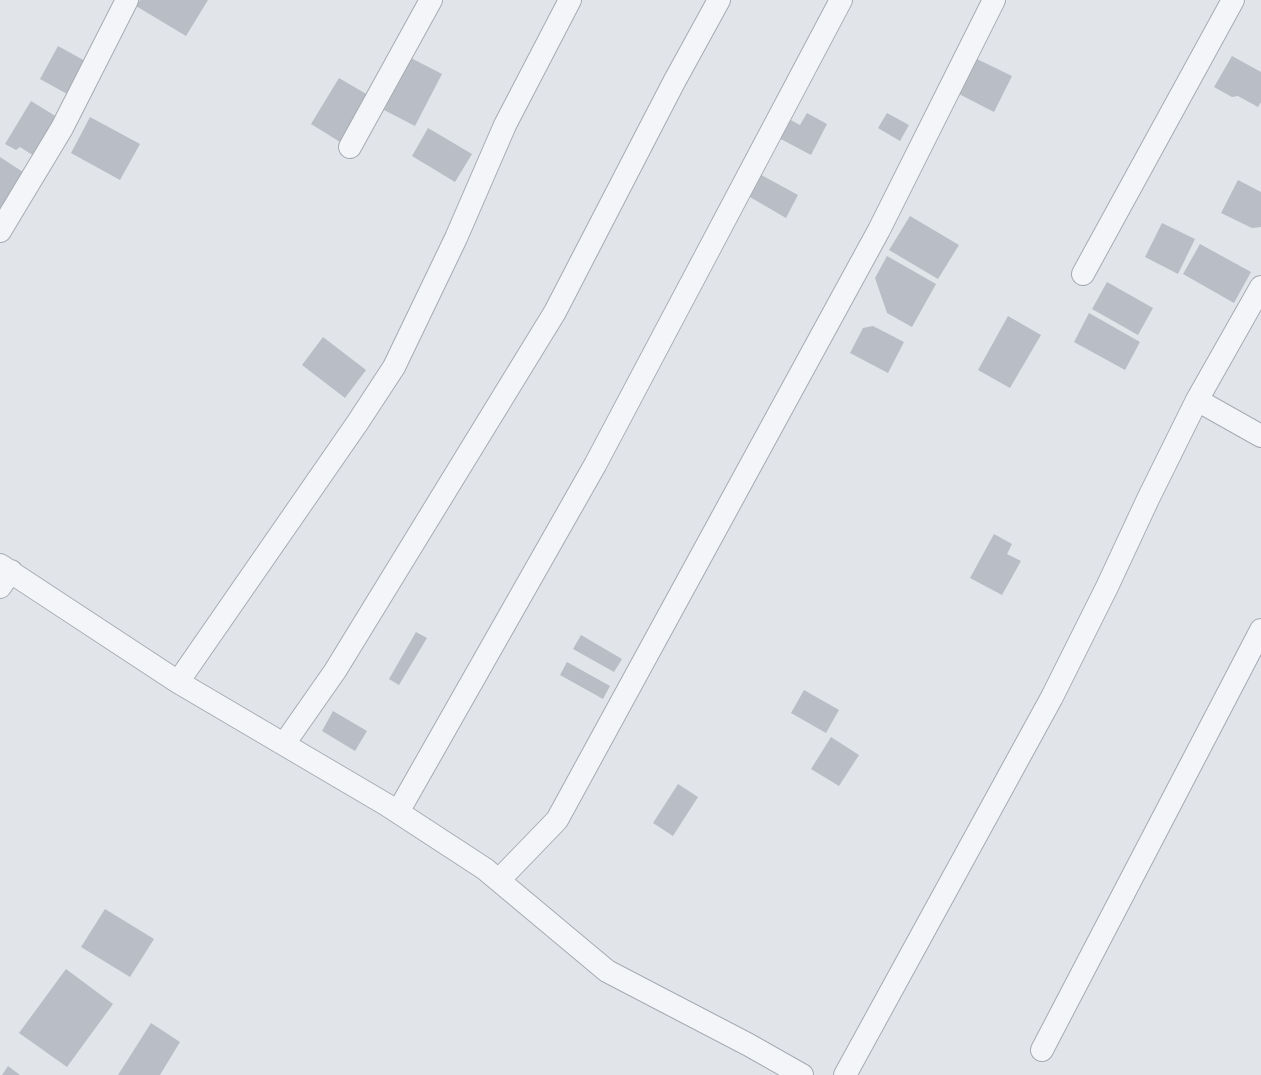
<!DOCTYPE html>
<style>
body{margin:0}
canvas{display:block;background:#e1e4e9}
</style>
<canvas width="1261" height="1075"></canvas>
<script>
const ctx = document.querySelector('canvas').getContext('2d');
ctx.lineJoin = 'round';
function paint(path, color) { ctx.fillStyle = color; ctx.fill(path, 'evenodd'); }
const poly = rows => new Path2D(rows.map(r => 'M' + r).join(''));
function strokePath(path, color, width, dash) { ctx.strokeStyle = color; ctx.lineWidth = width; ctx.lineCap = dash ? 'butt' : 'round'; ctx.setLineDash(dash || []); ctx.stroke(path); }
paint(poly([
 [140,0,208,0,186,36,136,6],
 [58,46,87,62,69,95,40,79],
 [1232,56,1261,72,1261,102,1258,107,1238,96,1232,97,1214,87],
 [411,58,442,74,415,126,384,110],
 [977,59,1012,76,994,112,959,94],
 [339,78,368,95,340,142,311,124],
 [31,101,57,117,34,156,20,147,16,150,5,144],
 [807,113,827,124,811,155,777,137,787,118,800,125],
 [887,113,909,125,900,141,878,128],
 [90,117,140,144,120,180,71,153],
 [428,128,472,154,455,182,412,156],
 [0,157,23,172,0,208],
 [754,171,798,195,786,218,743,193],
 [1238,180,1261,192,1261,227,1252,228,1221,213],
 [910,216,959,245,938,279,889,250],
 [1162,223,1195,239,1178,274,1145,257],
 [1200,244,1251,272,1234,303,1183,274],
 [887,256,936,284,912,327,887,313,875,278],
 [1107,282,1153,308,1138,335,1092,309],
 [1089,313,1140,342,1125,370,1074,342],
 [1008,316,1041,335,1010,388,978,370],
 [873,326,904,342,888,373,850,353,863,328],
 [323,337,366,370,345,398,302,365],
 [994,534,1012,544,1007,554,1021,561,1002,595,970,578],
 [416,632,427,638,399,685,389,679],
 [581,635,622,659,614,672,573,649],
 [567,662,610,686,603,699,560,675],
 [804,690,839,710,826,733,791,713],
 [333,711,367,731,355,751,322,731],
 [831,737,859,755,839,786,811,769],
 [678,784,698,797,673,836,653,823],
 [105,909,154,939,130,977,81,947],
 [66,969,113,1004,67,1067,19,1033],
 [151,1023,180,1042,160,1075,118,1075],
 [8,1066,20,1075,2,1075]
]), '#b9bdc6');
const minor = poly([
 [350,147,431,0],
 [0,231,62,128,127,0],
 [1083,274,1233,0],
 [1197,400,1261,436],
 [0,565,178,682,387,805,485,869,607,971,749,1045,802,1075],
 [0,587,11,571],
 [178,682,358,422,394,367,456,238,505,125,570,0],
 [284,744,335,671,555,312,674,82,719,0],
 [398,812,595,465,841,0],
 [499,880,557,820,879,230,994,0],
 [1042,1050,1261,630],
 [845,1075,1052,697,1107,587,1148,499,1197,400,1261,287]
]);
strokePath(minor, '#a6abb3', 24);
strokePath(minor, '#f4f5f8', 22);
</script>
